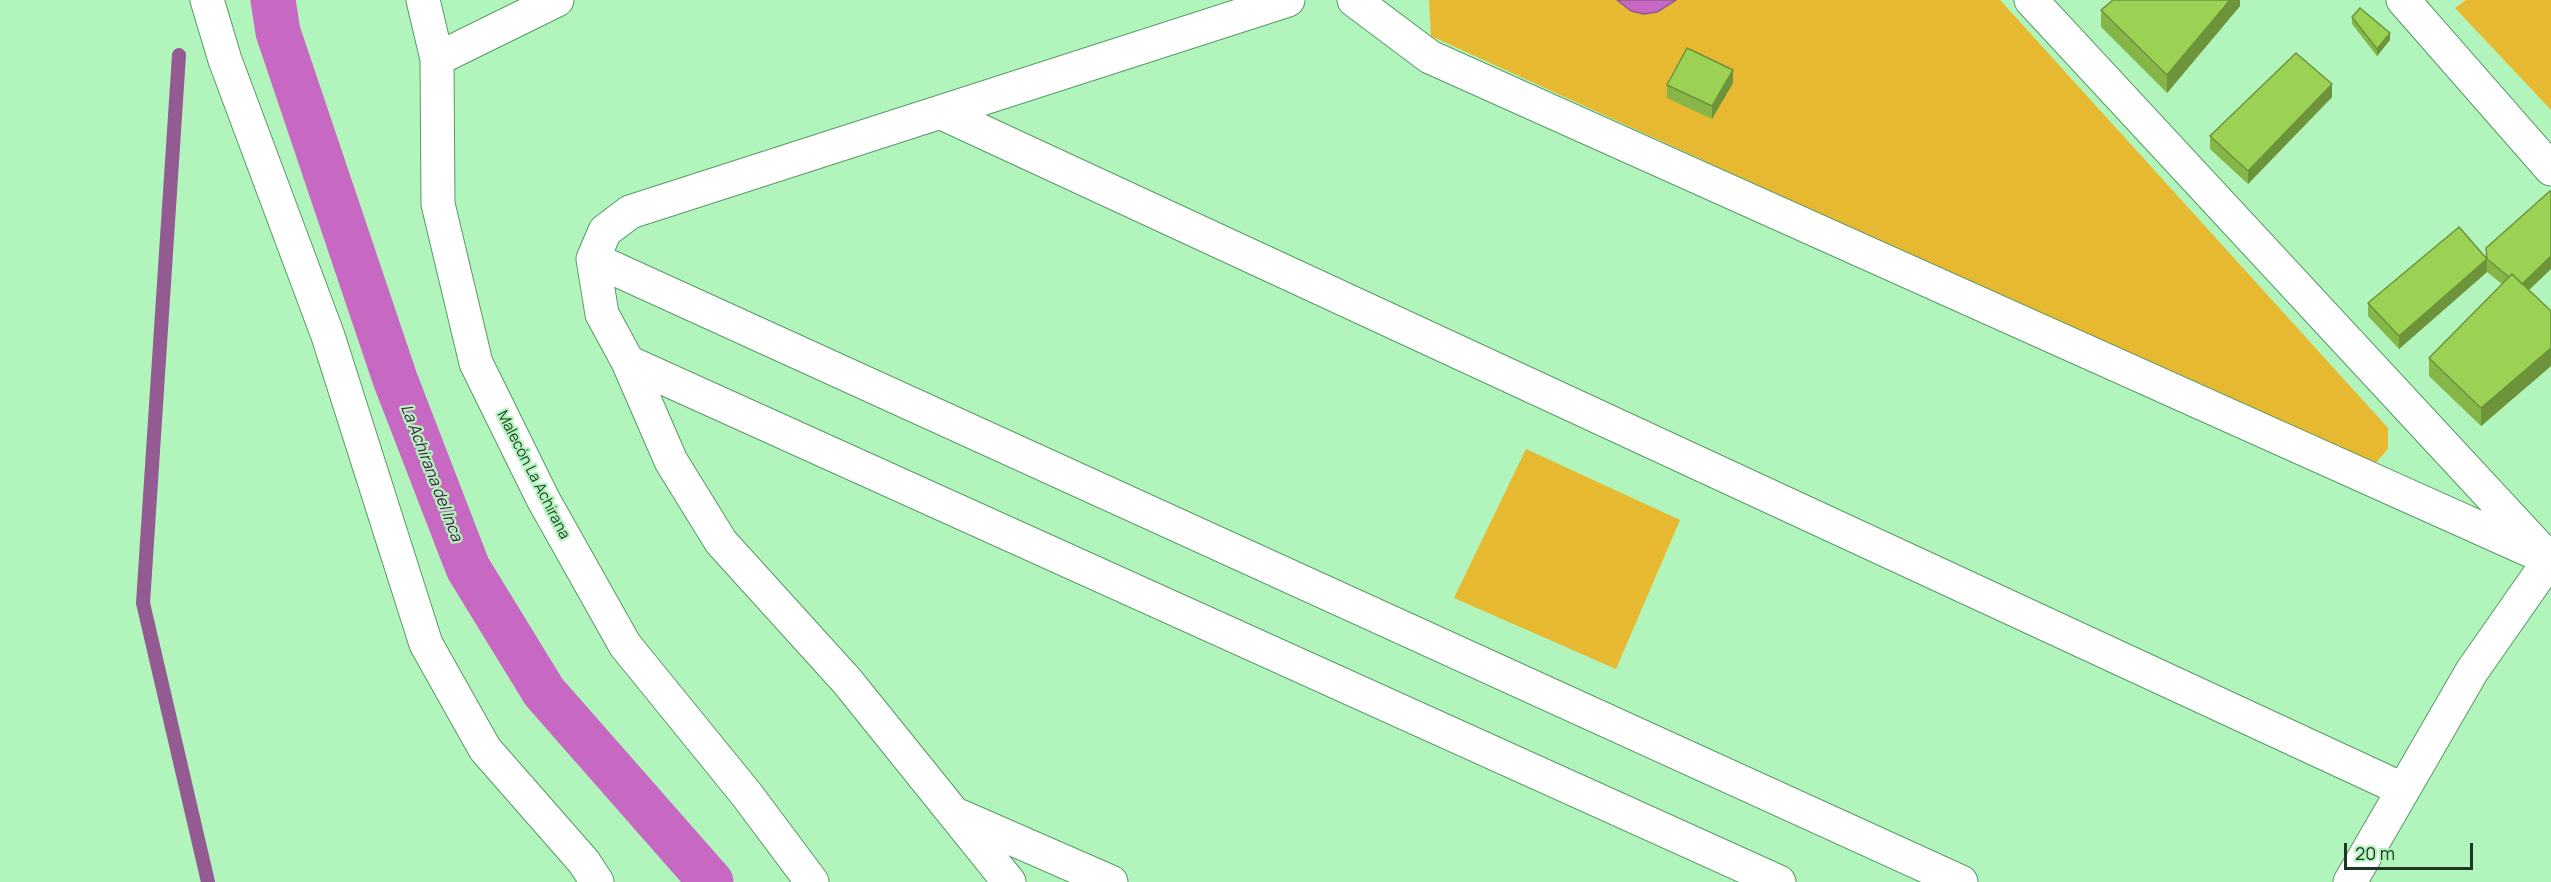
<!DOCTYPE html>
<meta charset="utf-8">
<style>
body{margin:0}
#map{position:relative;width:2551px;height:882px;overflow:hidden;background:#b1f4bc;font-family:Manrope,sans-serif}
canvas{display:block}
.scale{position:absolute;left:2344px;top:843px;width:129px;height:27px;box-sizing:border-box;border:3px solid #1e3823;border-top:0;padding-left:8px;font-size:18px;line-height:21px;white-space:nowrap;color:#1e3823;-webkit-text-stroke:4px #b1f4bc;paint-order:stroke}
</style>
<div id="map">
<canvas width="2551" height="882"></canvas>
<div class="scale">20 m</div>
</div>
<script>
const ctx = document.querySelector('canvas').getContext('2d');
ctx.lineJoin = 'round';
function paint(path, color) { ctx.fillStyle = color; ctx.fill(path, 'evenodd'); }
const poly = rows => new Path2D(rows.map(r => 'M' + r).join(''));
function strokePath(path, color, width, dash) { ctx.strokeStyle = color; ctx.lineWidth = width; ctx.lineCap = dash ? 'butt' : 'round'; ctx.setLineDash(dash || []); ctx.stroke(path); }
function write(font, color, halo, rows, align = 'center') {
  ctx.font = font + ' Manrope,sans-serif'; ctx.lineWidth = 4.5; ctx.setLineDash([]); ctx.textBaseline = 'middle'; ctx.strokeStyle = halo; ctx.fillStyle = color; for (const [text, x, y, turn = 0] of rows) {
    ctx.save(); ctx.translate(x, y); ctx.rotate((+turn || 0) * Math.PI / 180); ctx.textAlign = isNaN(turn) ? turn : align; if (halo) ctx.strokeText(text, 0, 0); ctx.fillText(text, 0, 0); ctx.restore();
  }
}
paint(poly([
 [1429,0,2000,0,2388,428,2388,449,2373,466,1431,36],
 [2466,0,2551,0,2551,110,2455,8],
 [1526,449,1680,520,1616,669,1454,598]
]), '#e6b931');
const water = poly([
 [1617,0,1676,0,1657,12,1644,14,1631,11,1617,0]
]);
paint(water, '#c768c2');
strokePath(water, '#945a92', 1.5);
strokePath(poly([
 [179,55,143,603,208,882]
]), '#945a92', 14);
strokePath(poly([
 [273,0,278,32,395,379,468,568,544,692,711,882]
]), '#c768c2', 45);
const street = poly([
 [207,0,225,60,328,336,426,644,485,749,584,862,597,882],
 [423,0,437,59,438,204,476,363,543,499,625,645,747,795,812,882],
 [1354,0,1430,57,2549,559],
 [2031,0,2540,549],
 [2403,0,2551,169],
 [437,59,557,0],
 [942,113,2402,789],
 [593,259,1961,882],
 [628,362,1779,882],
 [960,816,1111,882],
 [1009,882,847,681,721,542,671,461,628,362,602,314,593,259,605,231,630,212,1288,0],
 [2350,882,2472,671,2551,558]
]);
strokePath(street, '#599966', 35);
strokePath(street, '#fff', 33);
paint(poly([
 [2240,0,2240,6,2167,93,2101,27,2101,10],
 [2352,17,2390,40,2377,56,2352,24],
 [1733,83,1712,119,1667,98,1667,85],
 [2332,97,2248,184,2210,149,2210,136],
 [2551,192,2551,269,2529,290,2551,311,2551,366,2481,426,2429,376,2429,358,2502,284,2487,272,2399,349,2368,316,2368,303,2486,257,2486,248]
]), '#86b548');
paint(poly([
 [2230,0,2240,0,2240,6,2167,93,2167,75],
 [2390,33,2390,40,2377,56,2377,49],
 [1733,70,1733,83,1712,119,1712,106],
 [2332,84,2332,97,2248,184,2248,171],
 [2551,256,2551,269,2520,298,2520,285],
 [2487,259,2487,272,2399,349,2399,336],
 [2551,348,2551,366,2481,426,2481,408]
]), '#6d933b');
const building = poly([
 [2113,0,2230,0,2167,75,2101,10,2113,0],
 [2360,8,2390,33,2377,49,2352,17,2360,8],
 [1687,48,1733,70,1712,106,1667,85,1687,48],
 [2296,53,2332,84,2248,171,2210,136,2296,53],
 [2550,191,2551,192,2551,256,2522,284,2512,274,2509,277,2487,259,2486,248,2550,191],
 [2459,227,2487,259,2399,336,2368,303,2459,227],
 [2512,274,2551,311,2551,348,2481,408,2429,358,2512,274]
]);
paint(building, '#9cd254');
strokePath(building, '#6d933b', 1.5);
write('15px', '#1e3823', '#b1f4bc', [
 ["Malecón La Achirana",533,475,63]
]);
write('italic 16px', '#4f124d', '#b1f4bc', [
 ["La Achirana del Inca",431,473,69]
]);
</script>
